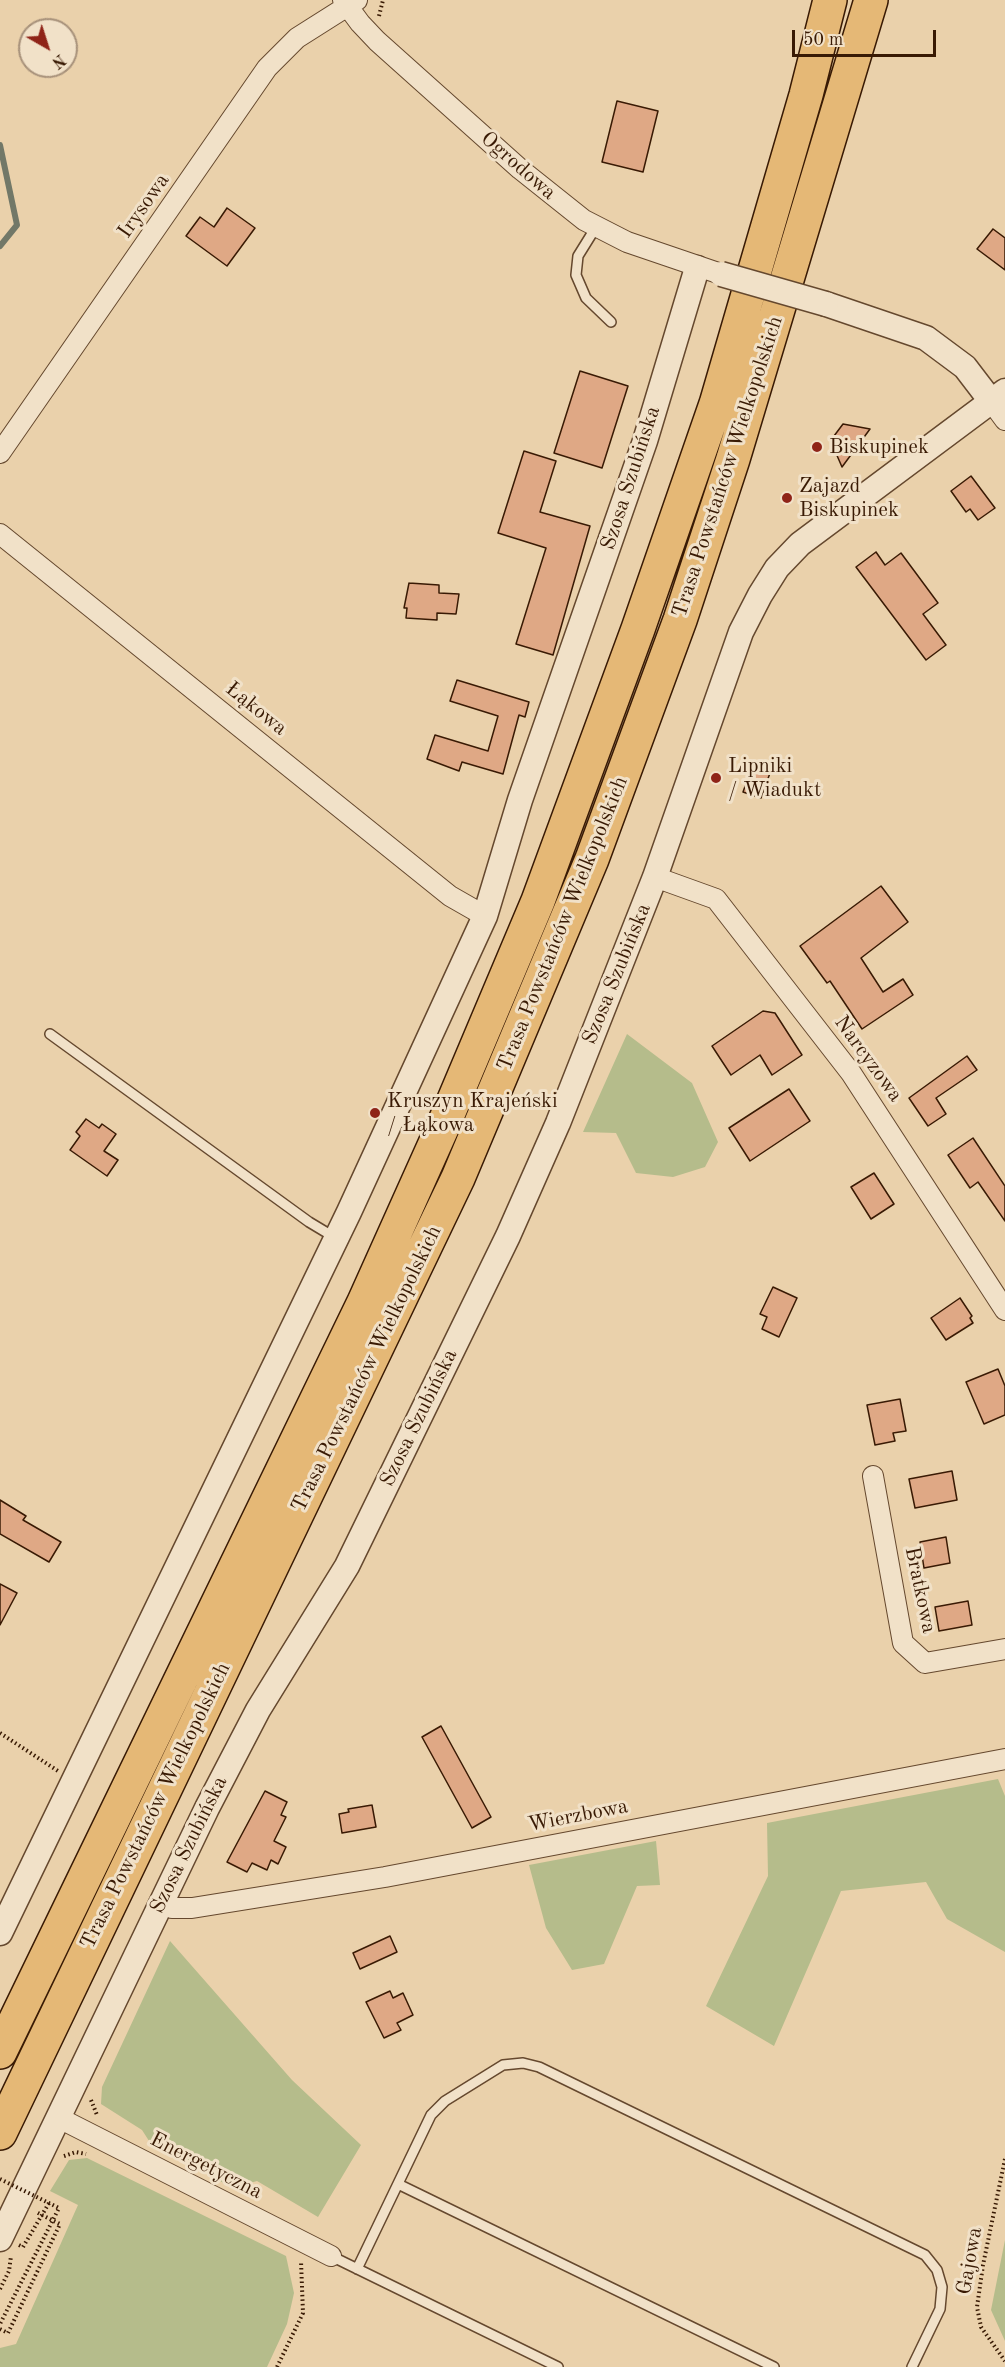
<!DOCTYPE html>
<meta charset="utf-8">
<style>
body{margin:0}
#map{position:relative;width:1005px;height:2367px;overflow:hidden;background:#ead1ab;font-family:"Old Standard TT",serif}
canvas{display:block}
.north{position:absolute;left:18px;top:18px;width:60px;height:60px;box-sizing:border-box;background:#f1e1c8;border:2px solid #a7917a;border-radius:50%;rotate:141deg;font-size:16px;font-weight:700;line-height:24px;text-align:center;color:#391a04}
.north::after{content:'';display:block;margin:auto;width:21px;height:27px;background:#8f2418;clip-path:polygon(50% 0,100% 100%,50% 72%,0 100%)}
.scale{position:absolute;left:792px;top:30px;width:144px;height:27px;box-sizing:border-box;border:3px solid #391a04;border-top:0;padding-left:8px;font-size:18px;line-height:21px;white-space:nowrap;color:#391a04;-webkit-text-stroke:4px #f1e1c8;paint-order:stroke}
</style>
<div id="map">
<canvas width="1005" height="2367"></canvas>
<div class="north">N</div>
<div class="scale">50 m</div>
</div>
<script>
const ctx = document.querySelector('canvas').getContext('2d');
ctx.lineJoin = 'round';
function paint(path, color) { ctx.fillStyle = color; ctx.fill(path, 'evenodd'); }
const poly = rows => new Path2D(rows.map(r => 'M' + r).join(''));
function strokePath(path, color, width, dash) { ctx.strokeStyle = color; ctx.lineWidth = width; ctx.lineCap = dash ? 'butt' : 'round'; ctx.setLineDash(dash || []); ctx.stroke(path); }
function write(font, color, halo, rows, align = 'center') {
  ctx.font = font + ' "Old Standard TT",serif'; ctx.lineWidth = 6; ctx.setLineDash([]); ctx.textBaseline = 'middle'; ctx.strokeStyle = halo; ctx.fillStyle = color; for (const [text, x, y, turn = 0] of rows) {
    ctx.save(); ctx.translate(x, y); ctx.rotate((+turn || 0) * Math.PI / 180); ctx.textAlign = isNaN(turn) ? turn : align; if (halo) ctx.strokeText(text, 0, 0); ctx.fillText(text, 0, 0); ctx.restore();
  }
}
paint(poly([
 [627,1034,692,1083,718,1142,705,1167,673,1177,636,1173,616,1133,583,1132],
 [998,1779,1005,1796,1005,1952,947,1919,926,1882,841,1891,774,2046,706,2006,768,1876,767,1823],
 [656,1841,660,1885,637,1886,604,1964,572,1970,546,1928,529,1865],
 [170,1941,292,2080,361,2145,318,2217,257,2181,233,2188,151,2144,142,2130,101,2104,102,2087],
 [87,2158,286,2256,294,2293,287,2324,267,2367,0,2367,0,2348,16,2344,78,2205,50,2191,69,2160],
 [1005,2240,1005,2341,991,2310]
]), '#b5bc8b');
strokePath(poly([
 [0,145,17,225,0,246]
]), '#727868', 6);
const building = poly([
 [617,101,658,111,643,172,602,162,617,101],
 [227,208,255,228,227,266,186,236,200,217,214,227,227,208],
 [993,229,1005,238,1005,270,977,249,993,229],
 [580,371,628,386,602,468,554,453,580,371],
 [843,424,870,429,842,467,832,444,834,436,843,424],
 [524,451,556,461,540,512,590,526,553,655,516,644,546,548,498,533,524,451],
 [971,476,995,508,978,520,970,509,966,512,951,491,971,476],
 [876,552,885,565,901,553,938,603,923,614,946,645,926,660,856,567,876,552],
 [409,583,439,585,439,593,459,594,456,614,437,613,437,620,406,618,407,608,404,608,409,583],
 [457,680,529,702,525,717,519,715,503,774,462,762,459,771,427,759,435,735,488,751,498,716,450,701,457,680],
 [752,767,770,773,761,798,743,792,752,767],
 [881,886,908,922,861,958,883,992,903,979,913,995,862,1029,830,981,827,983,800,946,881,886],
 [763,1011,775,1013,802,1055,772,1075,760,1055,731,1075,712,1046,763,1011],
 [967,1056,977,1070,936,1098,946,1114,928,1126,909,1098,967,1056],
 [789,1089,810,1121,750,1161,729,1128,789,1089],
 [86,1119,99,1128,102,1124,116,1134,104,1151,118,1160,107,1176,70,1150,80,1136,76,1132,86,1119],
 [973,1138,1005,1186,1005,1221,978,1182,970,1188,948,1155,973,1138],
 [874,1173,894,1204,871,1219,851,1187,874,1173],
 [773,1287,797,1298,779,1337,762,1329,767,1317,760,1314,773,1287],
 [960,1298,972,1316,970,1318,973,1323,946,1340,931,1318,960,1298],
 [998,1369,1005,1386,1005,1415,984,1424,966,1382,998,1369],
 [900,1399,906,1431,893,1433,895,1441,875,1445,867,1405,900,1399],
 [952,1471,957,1500,915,1508,909,1479,952,1471],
 [0,1500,26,1516,23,1520,61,1542,49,1562,0,1534,0,1500],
 [946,1537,950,1563,924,1568,920,1542,946,1537],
 [0,1584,17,1593,0,1625,0,1584],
 [968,1601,972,1625,939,1631,935,1607,968,1601],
 [441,1726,491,1817,472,1828,422,1737,441,1726],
 [265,1791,287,1802,281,1815,286,1817,274,1841,286,1847,278,1864,271,1860,267,1870,252,1863,247,1872,227,1862,265,1791],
 [372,1805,376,1827,342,1833,339,1814,349,1812,348,1809,372,1805],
 [390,1936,397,1952,360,1969,353,1953,390,1936],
 [390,1991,393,1998,403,1993,413,2015,397,2023,401,2030,384,2038,366,2002,390,1991]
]);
paint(building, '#dfa885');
strokePath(building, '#391a04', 1.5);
const service = poly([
 [596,227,578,256,576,275,586,298,611,322],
 [50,1034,309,1222,334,1237],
 [398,2184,774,2367],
 [331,2256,558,2367],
 [357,2269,431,2115,445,2101,503,2065,523,2063,539,2067,925,2255,937,2270,942,2287,940,2309,912,2367]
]);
const minor = poly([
 [343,0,360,23,377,41,520,169,584,220,627,242,721,274],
 [991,401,1005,420],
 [0,453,267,68,297,38,357,0],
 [0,534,450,896,485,916],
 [655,877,716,899,851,1073,1005,1310],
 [873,1476,903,1643,925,1663,1005,1649],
 [161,1902,172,1908,192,1908,385,1877,1005,1759],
 [59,2118,331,2256]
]);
const tertiary = poly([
 [826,304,926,338,965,367,991,401],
 [0,1933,349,1212,485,916,520,800,645,441,697,268],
 [0,2239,207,1808,258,1710,347,1566,508,1236,558,1123,655,877,741,632,760,595,777,568,800,544,1005,391]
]);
const motorway = poly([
 [0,2052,364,1302,443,1126,538,901,638,629,716,404,806,95,830,0],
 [0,2133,458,1178,592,859,680,620,733,459,871,0]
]);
strokePath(service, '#65482e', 12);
strokePath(minor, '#65482e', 22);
strokePath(tertiary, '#65482e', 27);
strokePath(motorway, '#391a04', 36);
strokePath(poly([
 [379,16,383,0],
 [0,1733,58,1771],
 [91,2100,97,2115],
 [64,2156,76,2152,86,2154],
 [1005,2159,983,2265,977,2307,981,2327,1005,2361],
 [19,2245,23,2247,49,2203],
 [0,2289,9,2271,11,2256],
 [0,2329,8,2333,60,2224,36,2212],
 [277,2367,303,2313,301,2261]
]), '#391a04', 4, [1.5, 3]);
strokePath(service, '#f1e1c8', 9);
strokePath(minor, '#f1e1c8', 20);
strokePath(tertiary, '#f1e1c8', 24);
strokePath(motorway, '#e5b876', 33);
const tertiaryBridge = poly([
 [721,274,826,304]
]);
strokePath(tertiaryBridge, '#65482e', 27, []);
strokePath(poly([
 [0,2179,59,2208,0,2324]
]), '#391a04', 4, [1.5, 3]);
strokePath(tertiaryBridge, '#f1e1c8', 24);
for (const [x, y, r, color] of [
 [817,447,6,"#8f2418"],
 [787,498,6,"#8f2418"],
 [716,778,6,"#8f2418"],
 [375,1113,6,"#8f2418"]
]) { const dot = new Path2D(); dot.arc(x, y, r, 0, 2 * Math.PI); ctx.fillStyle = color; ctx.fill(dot); strokePath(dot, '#f1e1c8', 2); }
write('21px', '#391a04', '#f1e1c8', [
 ["Ogrodowa",518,166,41],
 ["Irysowa",144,206,-55],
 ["Trasa Powstańców Wielkopolskich",728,467,-72],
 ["Szosa Szubińska",631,478,-72],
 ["Łąkowa",256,709,39],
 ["Trasa Powstańców Wielkopolskich",563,924,-68],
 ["Szosa Szubińska",617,974,-68],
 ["Narcyzowa",868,1059,54],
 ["Trasa Powstańców Wielkopolskich",367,1369,-64],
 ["Szosa Szubińska",419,1418,-64],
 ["Bratkowa",920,1590,78],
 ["Trasa Powstańców Wielkopolskich",156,1806,-64],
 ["Wierzbowa",578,1816,-11],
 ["Szosa Szubińska",189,1845,-64],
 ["Energetyczna",206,2166,27],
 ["Gajowa",970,2261,-80]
]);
write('21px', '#391a04', '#f1e1c8', [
 ["Biskupinek",829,447],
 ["Zajazd",799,486],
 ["Biskupinek",799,510],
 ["Lipniki",728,766],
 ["/ Wiadukt",728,790],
 ["Kruszyn Krajeński",387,1101],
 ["/ Łąkowa",387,1125]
], 'left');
</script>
